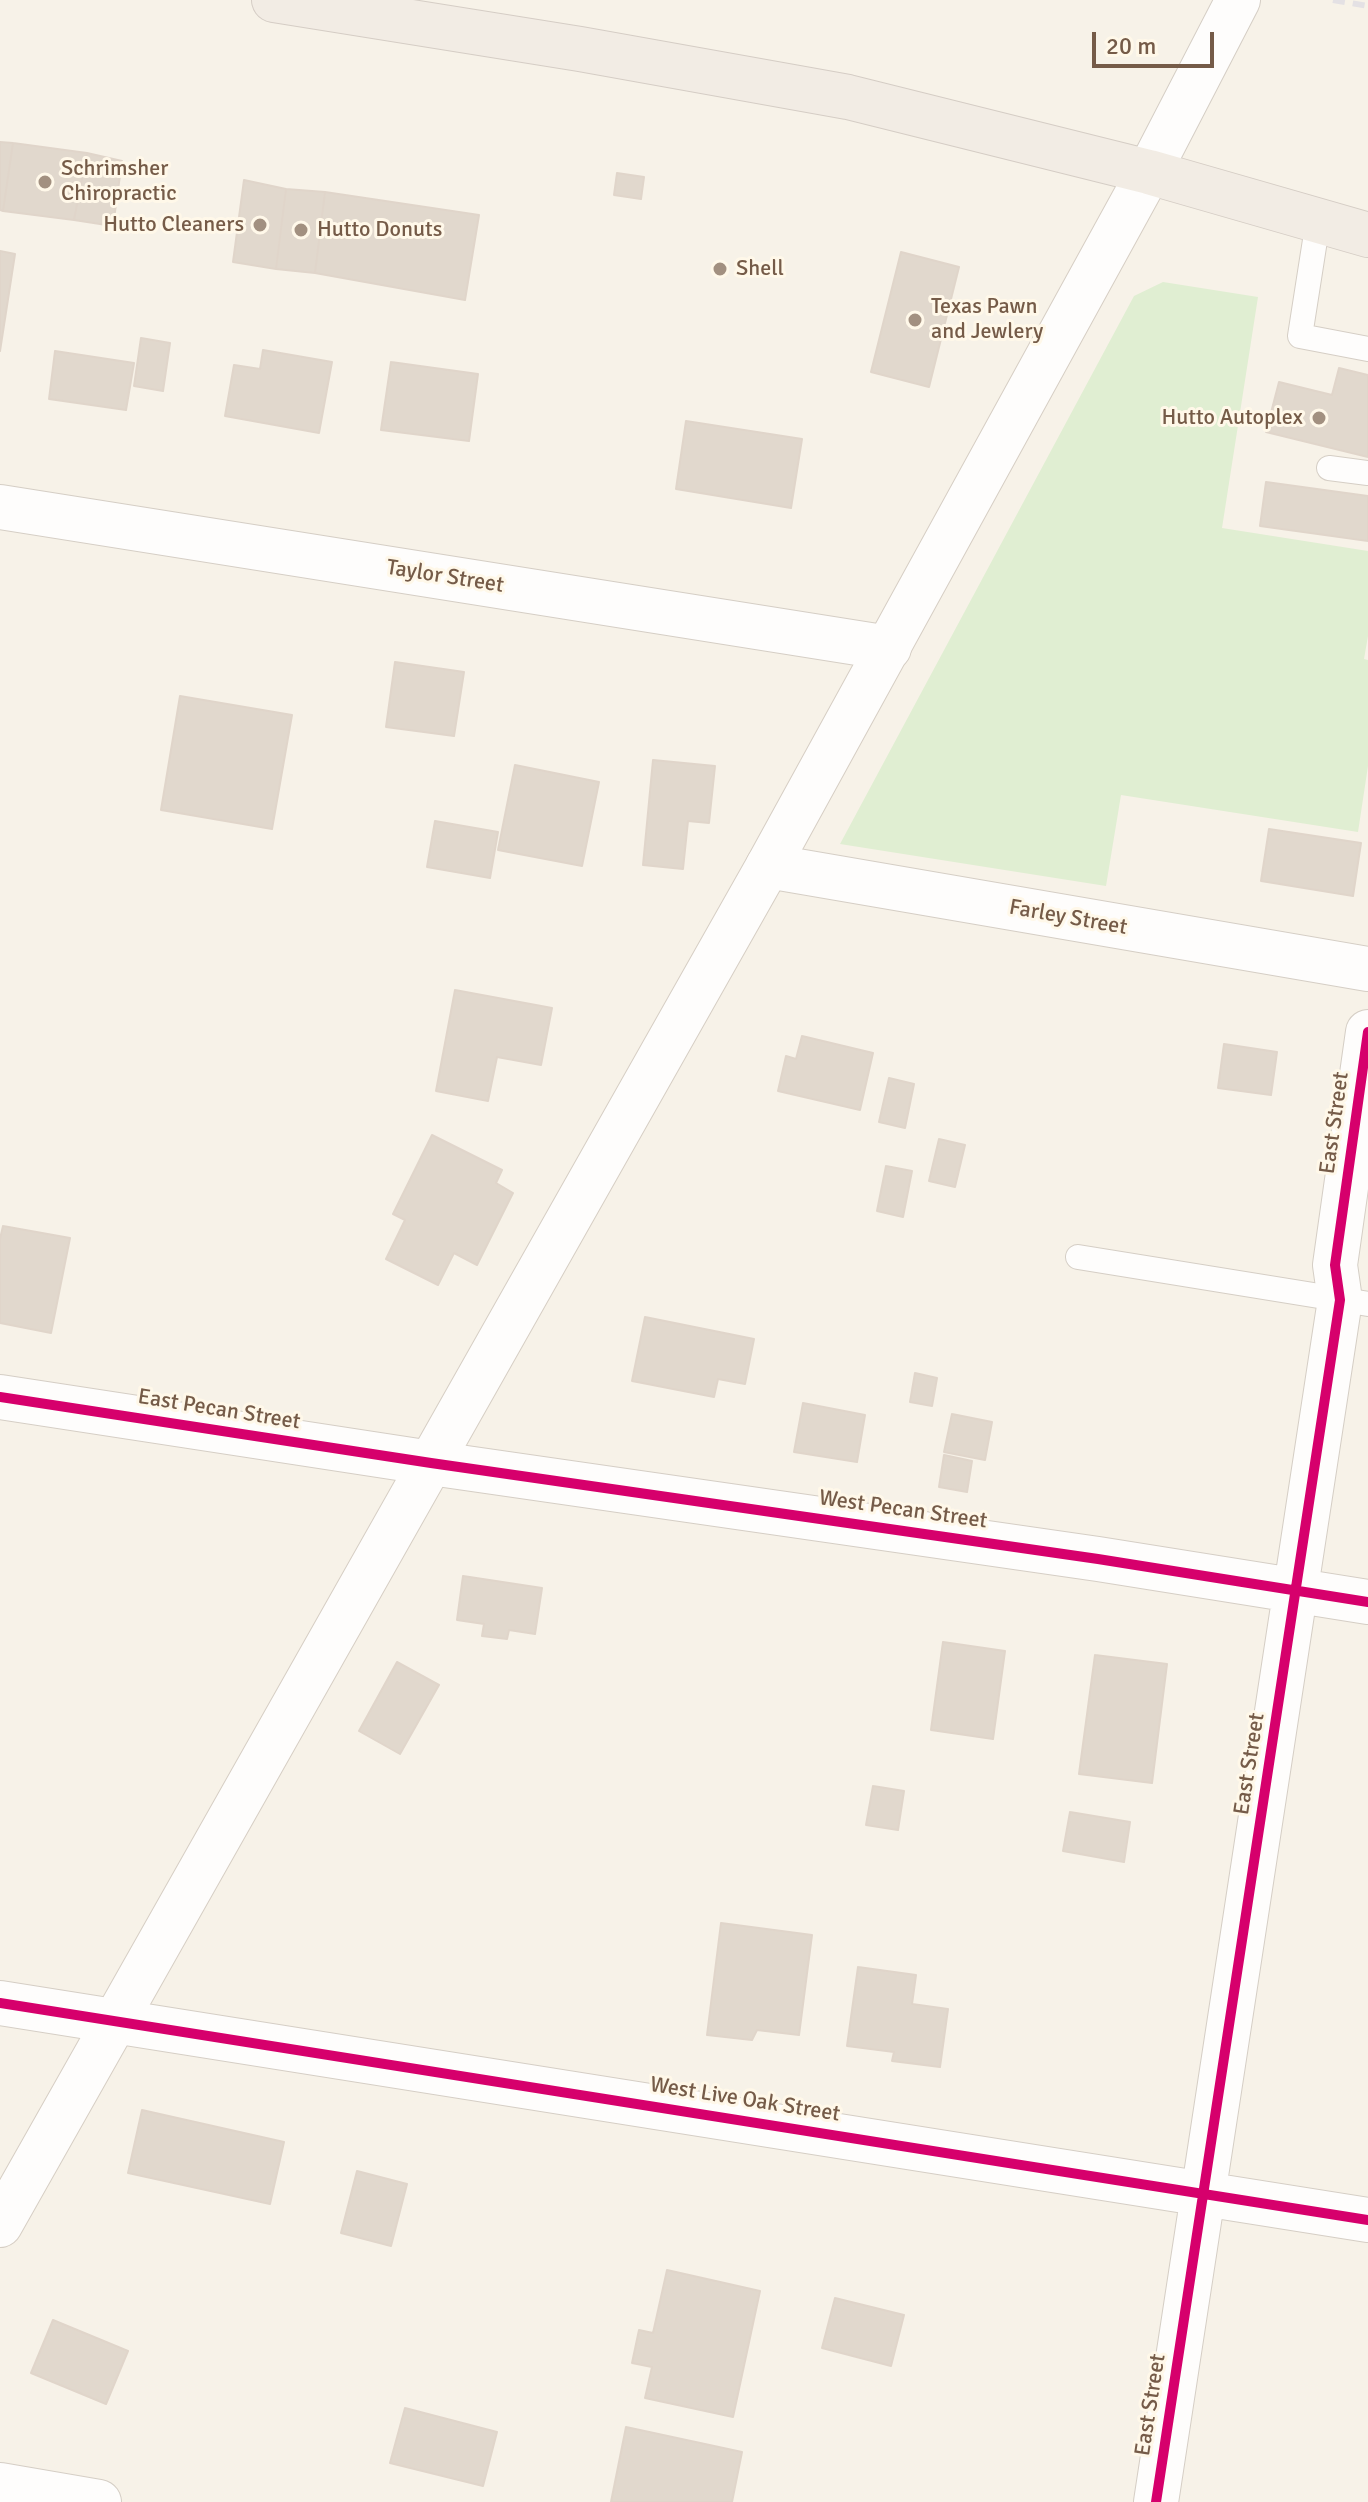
<!DOCTYPE html>
<style>
body{margin:0}
#map{position:relative;width:1368px;height:2502px;overflow:hidden;background:#f7f2e8;font-family:Signika,sans-serif}
canvas{display:block}
.scale{position:absolute;left:1092px;top:32px;width:122px;height:36px;box-sizing:border-box;border:4px solid #755b48;border-top:0;padding-left:10px;font-size:24px;line-height:28px;white-space:nowrap;color:#755b48;-webkit-text-stroke:6px #fff8e9;paint-order:stroke}
</style>
<div id="map">
<canvas width="1368" height="2502"></canvas>
<div class="scale">20 m</div>
</div>
<script>
const ctx = document.querySelector('canvas').getContext('2d');
ctx.lineJoin = 'round';
function paint(path, color) { ctx.fillStyle = color; ctx.fill(path, 'evenodd'); }
const poly = rows => new Path2D(rows.map(r => 'M' + r).join(''));
function strokePath(path, color, width, dash) { ctx.strokeStyle = color; ctx.lineWidth = width; ctx.lineCap = dash ? 'butt' : 'round'; ctx.setLineDash(dash || []); ctx.stroke(path); }
function write(font, color, halo, rows, align = 'center') {
  ctx.font = font + ' Signika,sans-serif'; ctx.lineWidth = 6; ctx.setLineDash([]); ctx.textBaseline = 'middle'; ctx.strokeStyle = halo; ctx.fillStyle = color; for (const [text, x, y, turn = 0] of rows) {
    ctx.save(); ctx.translate(x, y); ctx.rotate((+turn || 0) * Math.PI / 180); ctx.textAlign = isNaN(turn) ? turn : align; if (halo) ctx.strokeText(text, 0, 0); ctx.fillText(text, 0, 0); ctx.restore();
  }
}
paint(poly([
 [1163,282,1258,297,1222,528,1368,551,1368,636,1364,659,1368,660,1368,766,1358,832,1121,795,1106,886,840,844,1134,296]
]), '#e0eed2');
const building = poly([
 [0,142,13,143,3,211,0,210,0,142],
 [13,143,87,153,74,220,3,211,13,143],
 [87,153,122,161,113,226,74,220,87,153],
 [617,173,644,177,641,199,614,195,617,173],
 [244,180,286,189,276,269,233,262,244,180],
 [286,189,325,192,315,273,276,269,286,189],
 [325,192,479,215,465,300,315,273,325,192],
 [0,251,15,254,0,351,0,251],
 [901,252,959,267,929,387,871,372,901,252],
 [141,338,170,343,163,391,134,386,141,338],
 [263,350,332,362,319,433,225,416,234,365,260,369,263,350],
 [55,351,134,363,126,410,49,399,55,351],
 [391,362,478,374,469,441,381,430,391,362],
 [1339,368,1368,375,1368,457,1266,432,1279,382,1332,395,1339,368],
 [686,421,802,439,791,508,676,489,686,421],
 [1266,482,1368,496,1368,541,1260,526,1266,482],
 [395,662,464,672,454,736,386,727,395,662],
 [180,696,292,715,272,829,161,810,180,696],
 [653,760,715,766,709,823,688,821,683,869,643,865,653,760],
 [515,765,599,782,582,866,498,850,515,765],
 [435,821,498,832,490,878,427,867,435,821],
 [1269,829,1361,843,1353,896,1261,881,1269,829],
 [455,990,552,1008,541,1065,497,1057,488,1101,436,1091,455,990],
 [802,1036,873,1053,860,1110,778,1091,786,1056,796,1059,802,1036],
 [1224,1044,1277,1052,1271,1095,1218,1088,1224,1044],
 [889,1078,914,1084,905,1128,879,1122,889,1078],
 [432,1135,502,1170,496,1183,513,1193,477,1265,454,1253,438,1285,386,1259,405,1220,393,1214,432,1135],
 [939,1139,965,1145,955,1187,929,1181,939,1139],
 [886,1166,912,1171,903,1217,877,1211,886,1166],
 [3,1226,70,1238,51,1333,0,1323,0,1239,3,1226],
 [645,1317,754,1339,745,1384,718,1379,714,1397,632,1381,645,1317],
 [915,1373,937,1378,932,1406,910,1402,915,1373],
 [803,1403,865,1415,857,1462,794,1452,803,1403],
 [952,1414,992,1422,985,1460,944,1452,952,1414],
 [944,1455,972,1461,967,1492,939,1487,944,1455],
 [463,1576,542,1588,535,1634,509,1630,507,1639,482,1636,484,1624,457,1620,463,1576],
 [943,1642,1005,1651,993,1739,931,1730,943,1642],
 [1095,1655,1167,1664,1152,1783,1079,1774,1095,1655],
 [397,1662,439,1685,400,1754,359,1731,397,1662],
 [873,1786,904,1791,898,1830,866,1825,873,1786],
 [1070,1812,1130,1822,1124,1862,1063,1851,1070,1812],
 [721,1923,812,1935,799,2035,757,2030,752,2040,707,2035,721,1923],
 [858,1967,916,1975,912,2004,948,2009,940,2067,892,2061,894,2052,847,2046,858,1967],
 [142,2110,284,2142,270,2204,128,2173,142,2110],
 [357,2171,407,2184,391,2246,341,2233,357,2171],
 [667,2270,760,2291,733,2417,645,2398,652,2367,632,2363,639,2330,653,2333,667,2270],
 [835,2298,904,2315,891,2366,822,2348,835,2298],
 [53,2320,128,2351,106,2404,31,2373,53,2320],
 [405,2408,497,2432,483,2486,390,2463,405,2408],
 [626,2427,742,2452,732,2502,611,2502,626,2427]
]);
paint(building, '#e1d8cd');
strokePath(building, '#e0d5ca', 2);
const service = poly([
 [1318,221,1300,336,1368,349],
 [1329,468,1368,473],
 [1078,1257,1368,1304]
]);
const minor = poly([
 [1149,172,1238,0],
 [0,507,889,648],
 [768,866,1368,969],
 [0,1397,431,1463,1098,1559,1368,1602],
 [0,2003,1368,2220],
 [0,2485,99,2502],
 [1156,2502,1340,1300,1335,1265,1368,1032]
]);
const secondary = poly([
 [0,2225,768,866,1149,172]
]);
const trunk = poly([
 [274,0,580,49,848,97,1149,172,1368,235]
]);
strokePath(service, '#d5cec5', 26);
strokePath(minor, '#d5cec5', 46);
strokePath(secondary, '#d6cec4', 46);
strokePath(trunk, '#d5cdc5', 46);
strokePath(service, '#fefdfc', 24);
strokePath(minor, '#fefdfc', 44);
strokePath(secondary, '#fefdfc', 44);
strokePath(trunk, '#f2ece4', 44);
strokePath(poly([
 [1333,0,1368,6]
]), '#e4e1e4', 6, [12, 8]);
strokePath(poly([
 [0,1397,431,1463,1098,1559,1368,1602],
 [0,2003,1368,2220],
 [1156,2502,1340,1300,1335,1265,1368,1032]
]), '#d6006c', 10);
for (const [x, y, r, color] of [
 [45,182,8,"#a29080"],
 [260,225,8,"#a29080"],
 [301,230,8,"#a29080"],
 [720,269,8,"#a29080"],
 [915,320,8,"#a29080"],
 [1319,418,8,"#a29080"]
]) { const dot = new Path2D(); dot.arc(x, y, r, 0, 2 * Math.PI); ctx.fillStyle = color; ctx.fill(dot); strokePath(dot, '#fff8e9', 3); }
write('22px', '#755b48', '#fff8e9', [
 ["Schrimsher",61,169],
 ["Chiropractic",61,194],
 ["Hutto Cleaners",244,225,"right"],
 ["Hutto Donuts",317,230],
 ["Shell",736,269],
 ["Texas Pawn",931,307],
 ["and Jewlery",931,332],
 ["Hutto Autoplex",1303,418,"right"]
], 'left');
write('22px', '#755b48', '#fff8e9', [
 ["Taylor Street",445,577,9],
 ["Farley Street",1068,918,10],
 ["East Street",1335,1123,-82],
 ["East Pecan Street",219,1410,9],
 ["West Pecan Street",903,1510,8],
 ["East Street",1250,1764,-81],
 ["West Live Oak Street",745,2100,9],
 ["East Street",1151,2405,-81]
]);
</script>
